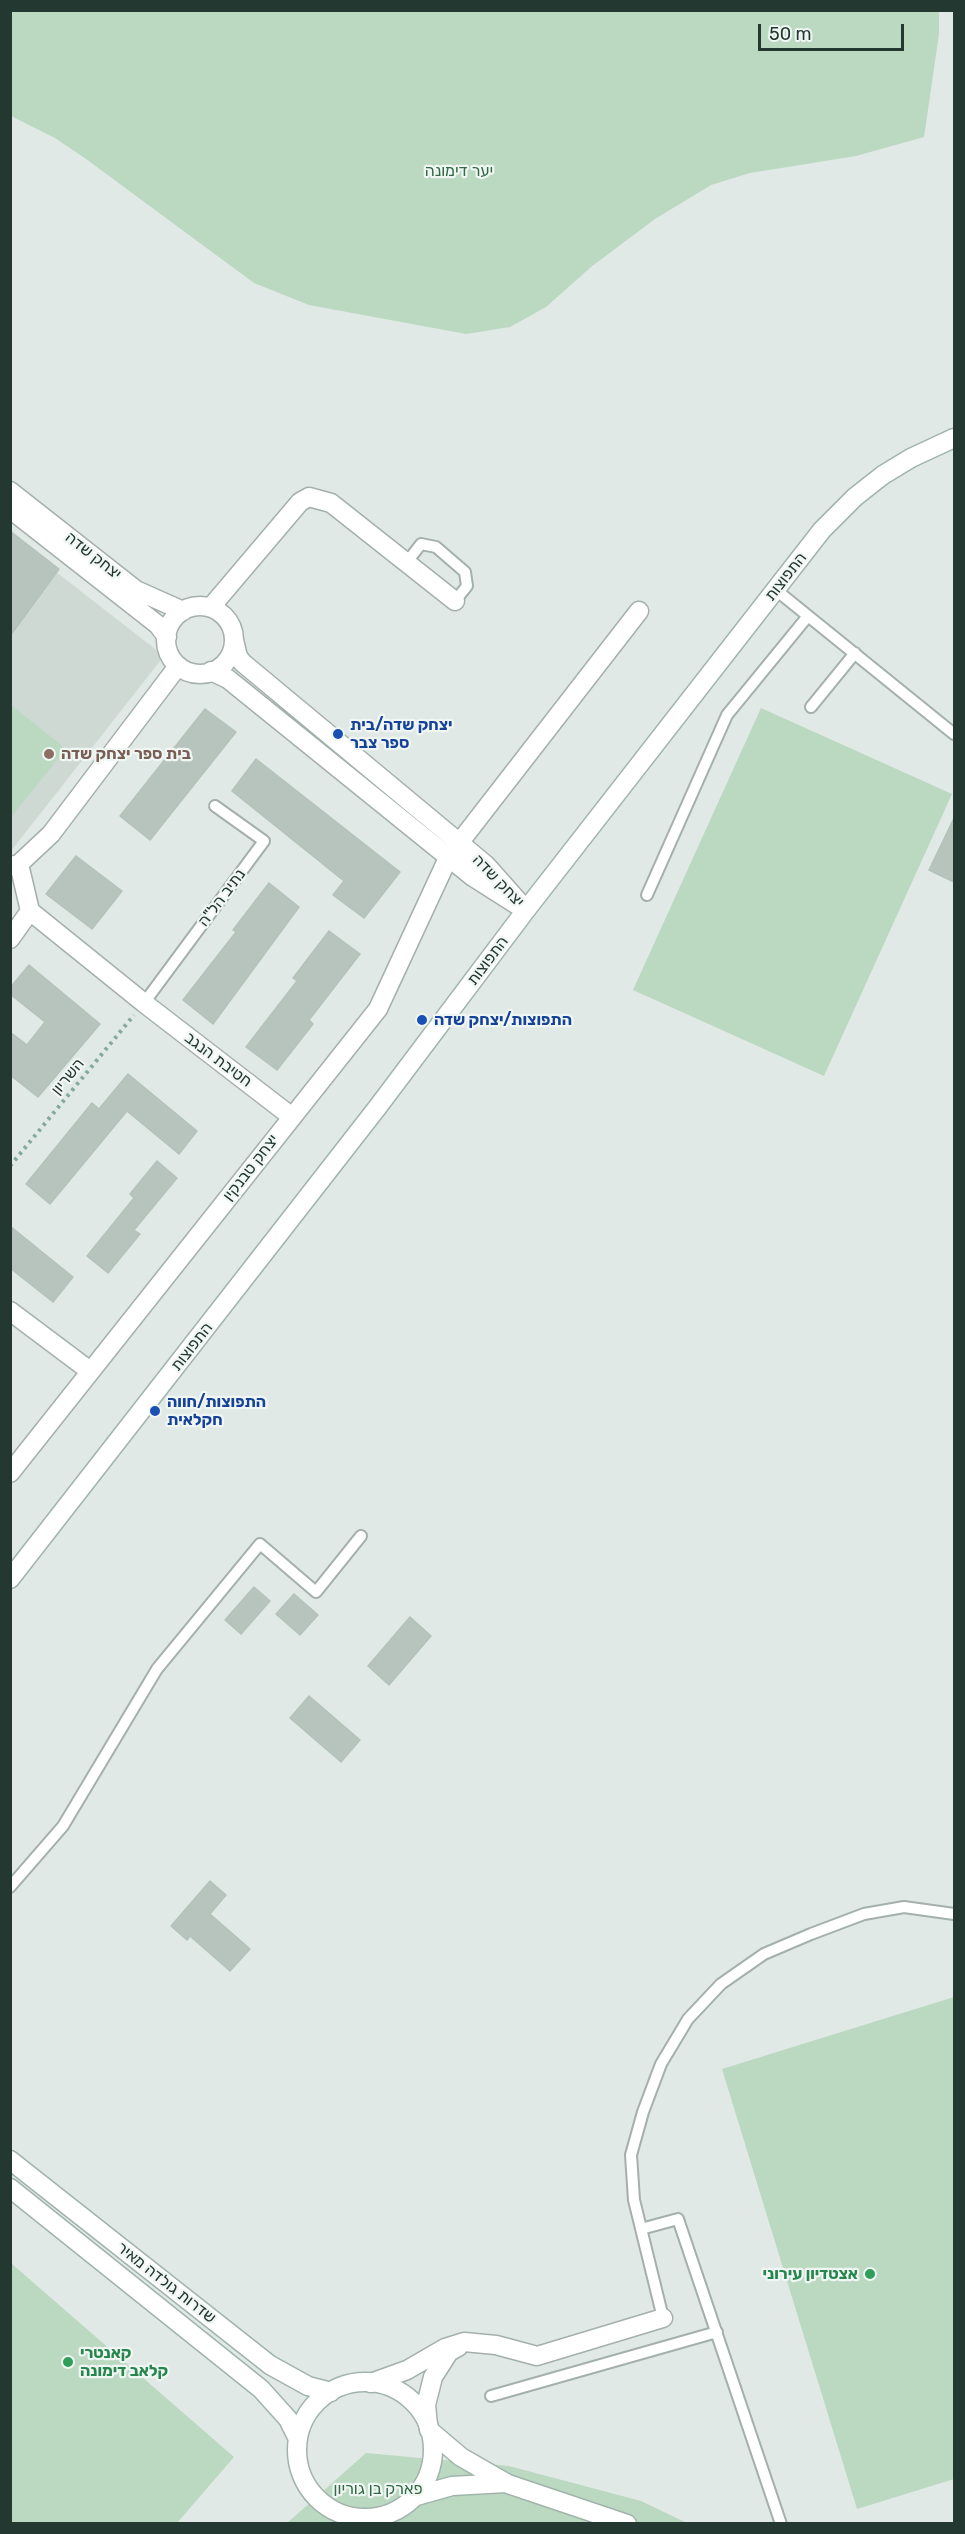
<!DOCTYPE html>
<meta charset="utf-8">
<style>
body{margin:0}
#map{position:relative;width:965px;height:2534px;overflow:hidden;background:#e0e9e5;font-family:Rubik,sans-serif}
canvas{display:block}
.frame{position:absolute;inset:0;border:12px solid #233831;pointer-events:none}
.scale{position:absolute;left:758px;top:24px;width:146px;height:27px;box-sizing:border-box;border:3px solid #233831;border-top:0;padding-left:8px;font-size:18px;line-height:21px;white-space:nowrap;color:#233831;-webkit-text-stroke:4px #f0f6f3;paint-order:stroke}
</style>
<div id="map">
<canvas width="965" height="2534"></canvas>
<div class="frame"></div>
<div class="scale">50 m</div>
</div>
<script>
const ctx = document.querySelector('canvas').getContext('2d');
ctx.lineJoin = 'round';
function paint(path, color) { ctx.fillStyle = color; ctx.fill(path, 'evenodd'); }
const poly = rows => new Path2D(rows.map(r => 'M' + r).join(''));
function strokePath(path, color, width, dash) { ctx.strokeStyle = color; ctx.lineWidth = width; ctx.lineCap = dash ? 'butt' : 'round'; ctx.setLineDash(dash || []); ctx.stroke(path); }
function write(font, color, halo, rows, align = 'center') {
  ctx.font = font + ' Rubik,Heebo,sans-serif'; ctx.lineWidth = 4.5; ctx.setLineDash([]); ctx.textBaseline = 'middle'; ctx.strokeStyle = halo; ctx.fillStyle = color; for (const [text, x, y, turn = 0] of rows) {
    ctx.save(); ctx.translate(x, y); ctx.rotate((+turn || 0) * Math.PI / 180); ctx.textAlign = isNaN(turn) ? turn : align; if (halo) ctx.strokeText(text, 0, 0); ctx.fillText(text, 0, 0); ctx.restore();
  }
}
paint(poly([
 [10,536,164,656,11,851,10,851]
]), '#ced9d4');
paint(poly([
 [939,11,939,34,924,137,856,156,750,173,711,185,655,219,591,267,546,307,510,327,466,334,309,305,254,283,86,159,55,138,11,116,11,11],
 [11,705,66,749,11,817],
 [761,708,952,794,824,1076,633,990],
 [954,1997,954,2479,857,2509,722,2069],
 [12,2264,234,2457,177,2523,11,2523],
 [366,2453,509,2466,641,2501,687,2523,286,2524]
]), '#bbd8c1');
const building = poly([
 [10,531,59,569,10,636,10,531],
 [205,709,236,732,150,840,120,816,205,709],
 [256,759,400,872,364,918,333,895,344,881,232,791,256,759],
 [954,818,954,882,929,870,954,818],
 [76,856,122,891,92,929,46,894,76,856],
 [269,883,299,907,213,1024,183,1000,236,932,233,930,269,883],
 [329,931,360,954,309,1020,313,1024,277,1070,246,1047,297,981,293,978,329,931],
 [29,965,100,1024,38,1097,10,1075,10,1032,27,1045,45,1022,10,994,10,988,29,965],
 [128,1074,197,1131,179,1154,127,1111,50,1204,26,1184,92,1103,99,1109,128,1074],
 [157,1161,177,1178,134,1230,140,1234,108,1273,87,1256,134,1198,130,1194,157,1161],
 [10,1226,73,1277,53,1302,10,1268,10,1226],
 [254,1587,270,1601,241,1634,225,1620,254,1587],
 [294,1594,318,1615,300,1635,276,1614,294,1594],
 [410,1617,431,1636,389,1685,368,1666,410,1617],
 [309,1696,360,1740,341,1762,290,1718,309,1696],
 [210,1881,226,1895,210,1914,250,1949,230,1971,190,1936,187,1940,171,1926,210,1881]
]);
paint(building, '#b6c4bd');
strokePath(building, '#b3c2bb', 1.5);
const service = poly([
 [407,562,421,544,436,547,465,572,467,586,455,601],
 [776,590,954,734],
 [811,707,855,653],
 [647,895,727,715,808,616],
 [144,1003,264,841,215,806],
 [10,1887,63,1826,157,1669,260,1544,316,1592,361,1536],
 [641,2229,678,2219,781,2524],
 [663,2318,634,2200,631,2155,643,2112,661,2064,688,2019,721,1984,764,1954,811,1934,864,1914,904,1907,954,1914],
 [491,2396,717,2332]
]);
const minor = poly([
 [211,607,300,502,309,497,331,503,455,601],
 [19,864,51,834,178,666],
 [10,866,19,864,30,911,144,1003,292,1117],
 [10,939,30,911],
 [10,1311,90,1371],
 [10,1473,378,1009,449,856,639,611],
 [371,2383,407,2370,445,2348,464,2342,496,2345,537,2356,663,2318],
 [428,2425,426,2405,433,2377,449,2352,458,2347]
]);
const tertiary = poly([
 [10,491,136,590,183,611],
 [10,509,158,625,167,637],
 '166 640a34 34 0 1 1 68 0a34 34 0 1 1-68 0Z',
 [234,640,238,657,243,663,486,865,526,910],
 [211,671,228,679,473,877,517,905]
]);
const secondary = poly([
 [10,1579,377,1108,526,910,822,530,855,497,883,475,911,458,954,438],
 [10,2160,270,2365,308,2386,331,2392],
 [10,2188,261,2389,288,2419,298,2439],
 '297 2450a68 68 0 1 1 136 0a68 68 0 1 1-136 0Z',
 [429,2430,461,2457,508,2484,627,2524],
 [413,2497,452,2486,506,2483]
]);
strokePath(service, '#a4b0ab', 14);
strokePath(minor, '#a4b0ab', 21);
strokePath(tertiary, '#a4b0ab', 21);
strokePath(secondary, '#a0b4ac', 21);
strokePath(poly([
 [10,1166,134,1015]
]), '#84aa9c', 4, [3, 4.5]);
strokePath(service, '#fff', 10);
strokePath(minor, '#fff', 18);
strokePath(tertiary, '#fff', 18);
strokePath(secondary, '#fff', 18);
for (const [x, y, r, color] of [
 [338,734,6,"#1a4fb4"],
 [49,754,6,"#8d6e63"],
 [422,1020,6,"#1a4fb4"],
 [155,1411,6,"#1a4fb4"],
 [870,2274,6,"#2e9e5b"],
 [68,2362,6,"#2e9e5b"]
]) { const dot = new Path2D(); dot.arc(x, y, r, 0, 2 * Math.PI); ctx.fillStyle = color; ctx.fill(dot); strokePath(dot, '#f0f6f3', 2); }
write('16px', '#316a44', '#f0f6f3', [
 ["יער דימונה",459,171],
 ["פארק בן גוריון",378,2489]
]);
write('16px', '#233831', '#f0f6f3', [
 ["יצחק שדה",93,556,38],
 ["התפוצות",786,577,-52],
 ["יצחק שדה",498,881,46],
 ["נתיב הל\"ה",222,898,-53],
 ["התפוצות",488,961,-53],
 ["חטיבת הנגב",218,1060,37],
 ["השריון",68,1077,-51],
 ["יצחק טבנקין",251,1168,-52],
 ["התפוצות",192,1347,-52],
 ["שדרות גולדה מאיר",166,2283,38]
]);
write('bold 16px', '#164399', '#f0f6f3', [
 ["יצחק שדה/בית",350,725],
 ["ספר צבר",350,743],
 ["התפוצות/יצחק שדה",434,1020],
 ["התפוצות/חווה",167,1402],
 ["חקלאית",167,1420]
], 'left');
write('bold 16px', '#785e54', '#f0f6f3', [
 ["בית ספר יצחק שדה",61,754]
], 'left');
write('bold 16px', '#27864d', '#f0f6f3', [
 ["אצטדיון עירוני",858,2274],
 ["קאנטרי",80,2353,"left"],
 ["קלאב דימונה",80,2371,"left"]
], 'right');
</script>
